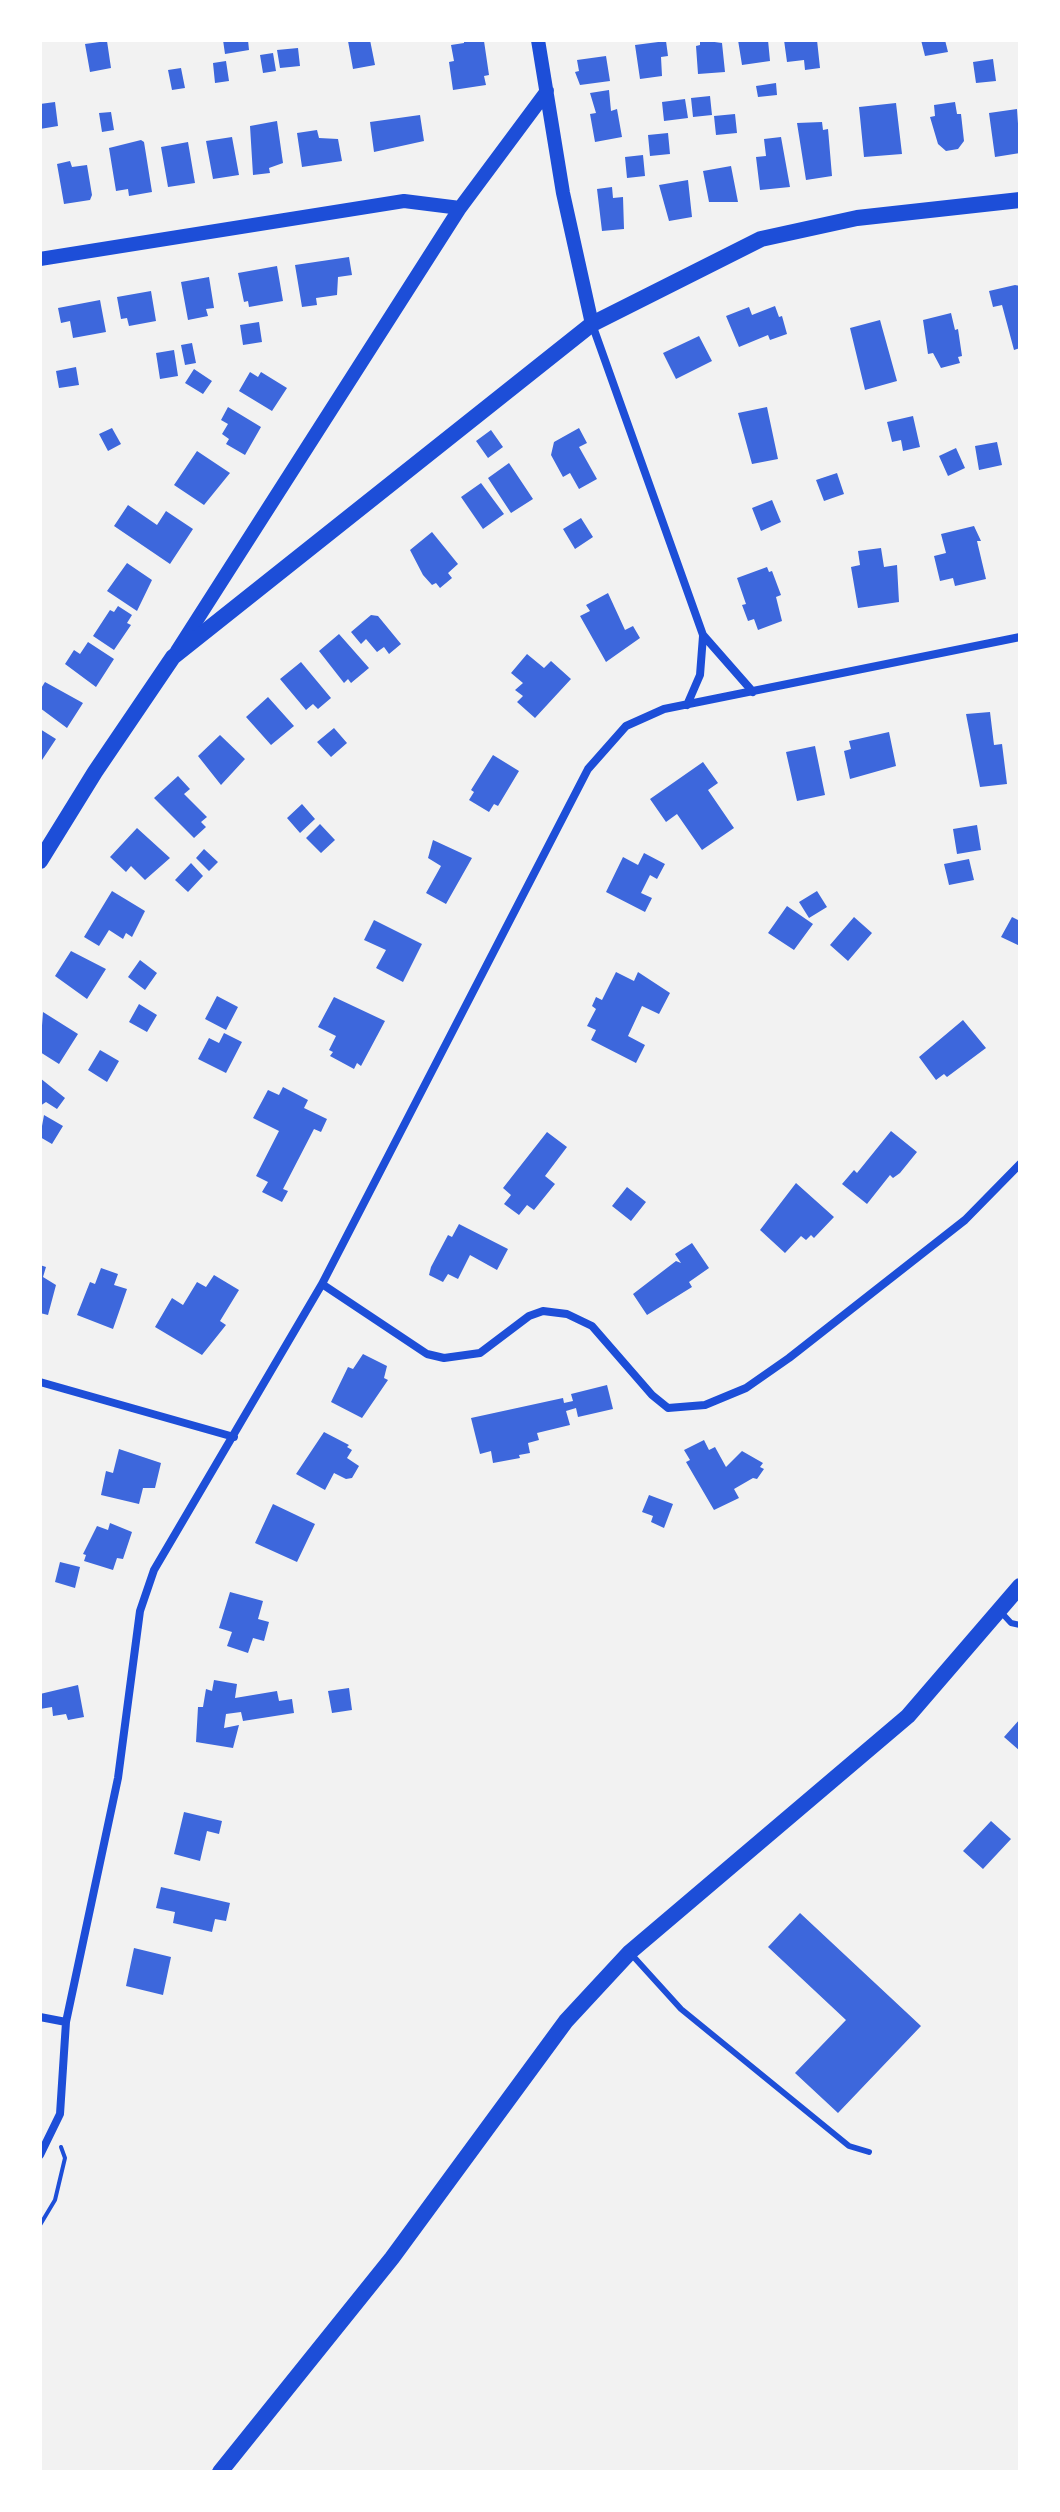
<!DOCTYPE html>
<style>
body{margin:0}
#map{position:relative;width:1060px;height:2512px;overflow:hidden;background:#f2f2f2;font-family:Commissioner,sans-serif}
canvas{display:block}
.frame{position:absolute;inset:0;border:42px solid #fff;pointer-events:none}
</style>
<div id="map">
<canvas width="1060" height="2512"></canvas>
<div class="frame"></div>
</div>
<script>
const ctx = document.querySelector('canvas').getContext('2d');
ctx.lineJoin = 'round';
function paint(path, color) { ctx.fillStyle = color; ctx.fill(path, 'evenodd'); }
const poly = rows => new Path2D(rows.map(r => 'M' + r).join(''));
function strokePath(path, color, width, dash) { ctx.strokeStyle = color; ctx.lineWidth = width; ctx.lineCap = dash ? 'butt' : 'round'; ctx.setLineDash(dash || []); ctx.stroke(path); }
paint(poly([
 [223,40,248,40,249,50,225,54],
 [370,40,375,65,353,69,348,41],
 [464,40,484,41,489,75,484,76,486,85,453,90,449,62,454,61,451,45,464,43],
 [700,40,722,43,725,72,698,74,696,46,700,45],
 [738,40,768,40,770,61,742,65],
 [784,40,817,40,820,68,805,70,804,60,787,62],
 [921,40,945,40,948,52,925,56],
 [107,41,111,68,90,72,85,44],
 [666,41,668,56,661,57,662,76,640,79,635,45],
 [298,48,300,66,280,68,277,50],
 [273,53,276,71,263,73,260,55],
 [606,56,610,81,580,85,575,72,579,71,577,60],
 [993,59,996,81,976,83,973,62],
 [226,61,229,81,215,83,213,63],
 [181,68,185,88,172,90,168,70],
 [776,83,777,95,758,97,756,86],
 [609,90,611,111,617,109,622,137,595,142,590,114,596,113,590,93],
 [710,96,712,115,693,117,691,98],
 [685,99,688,118,664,121,662,102],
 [55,102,58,126,40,129,40,104],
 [955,102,957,114,961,114,964,141,958,149,946,151,938,144,930,117,935,116,934,105],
 [896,103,902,154,864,157,859,107],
 [1017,109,1020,153,995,157,989,113],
 [111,112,114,130,102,132,99,113],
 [735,114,737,133,716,135,714,116],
 [420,115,424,141,374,152,370,122],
 [277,121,283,163,269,168,270,173,253,175,250,126],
 [822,122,823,130,828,129,832,176,806,180,797,123],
 [317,130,319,138,338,139,342,161,302,167,297,133],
 [668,133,670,154,650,156,648,135],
 [232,137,239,175,213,179,206,141],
 [781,137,790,187,760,190,756,157,766,156,764,139],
 [141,140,144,142,152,192,129,196,128,189,116,191,109,148],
 [188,142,195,183,168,187,161,147],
 [643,155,645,176,627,178,625,157],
 [70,161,72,167,87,165,92,195,90,200,64,204,57,164],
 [731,166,738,202,709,202,703,171],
 [688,180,692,217,669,221,659,185],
 [612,187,613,198,623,197,624,229,602,231,597,189],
 [349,257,352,275,338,277,337,295,316,298,317,305,302,307,295,265],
 [277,266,283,301,249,307,248,301,244,302,238,273],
 [209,277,214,308,206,309,208,316,188,320,181,282],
 [1015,285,1020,286,1020,348,1014,350,1002,305,993,307,989,291],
 [151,291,156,321,129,326,127,318,121,319,117,297],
 [100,300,106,332,73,338,70,321,61,323,58,308],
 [775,306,779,317,782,316,787,334,770,340,768,335,739,347,726,316,749,307,752,315],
 [951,313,955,330,958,329,962,356,958,357,960,363,941,368,933,353,928,354,923,320],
 [880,320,897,381,865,390,850,328],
 [259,322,262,342,243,345,240,325],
 [699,336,712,361,676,379,663,353],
 [192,343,196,363,185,365,181,345],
 [174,350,178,376,160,379,156,353],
 [76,367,79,385,59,388,56,371],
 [194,369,212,381,203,394,185,383],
 [250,372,258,377,261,372,287,388,272,411,239,391],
 [228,407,261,427,245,455,226,444,229,439,222,434,228,424,221,420],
 [767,407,778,459,752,464,738,413],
 [913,416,920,447,903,451,901,440,892,442,887,422],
 [112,428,121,444,108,451,99,434],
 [579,428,587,443,579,447,597,479,579,489,570,473,563,477,551,455,554,442],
 [491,430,503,447,488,458,476,441],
 [997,442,1002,465,979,470,975,446],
 [956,448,965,468,948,476,939,456],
 [197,451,230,473,204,505,174,485],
 [509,463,533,499,511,513,488,478],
 [837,473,844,494,824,501,816,480],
 [481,483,504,514,483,529,461,497],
 [772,500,781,522,761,531,752,508],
 [128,505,157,525,166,511,193,529,170,564,114,526],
 [581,518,593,537,575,549,563,529],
 [974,526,981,541,977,541,986,579,955,586,953,578,940,581,934,556,946,553,941,534],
 [432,532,458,564,448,573,452,578,440,588,436,583,432,585,423,575,410,550],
 [881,548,884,567,897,565,899,602,858,608,851,567,860,565,858,551],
 [127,563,152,580,137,611,107,591],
 [767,567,769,572,772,571,781,595,776,597,782,621,758,630,754,619,748,621,742,605,746,604,737,578],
 [608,593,625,630,633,626,640,638,606,662,580,616,590,611,586,605],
 [118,606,132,615,127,623,131,625,114,650,93,636,110,610,114,612],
 [371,615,378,616,401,644,389,654,384,647,377,652,366,639,361,644,351,632],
 [339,634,369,668,351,683,348,679,344,683,319,651],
 [88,642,114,659,96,687,65,664,74,650,80,654],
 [527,654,544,668,551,661,571,679,535,718,517,702,523,696,515,690,523,683,511,673],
 [301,662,331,698,318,709,313,704,306,710,280,679],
 [45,682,83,703,67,728,40,708,40,690],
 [268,697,294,726,271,745,246,717],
 [990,712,994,745,1002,744,1007,784,980,787,966,714],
 [334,728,347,743,331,757,317,742],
 [40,729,56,739,40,763],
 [889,732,896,766,850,779,844,751,851,749,849,741],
 [220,735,245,759,221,785,198,756],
 [815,746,825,795,797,801,786,752],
 [493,755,519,771,498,806,494,804,489,812,469,800,474,792,471,790],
 [703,762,718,783,708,790,734,828,702,850,677,814,666,822,650,799],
 [178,776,190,789,184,794,207,817,201,822,206,827,194,838,154,798],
 [302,804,315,819,300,833,287,818],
 [320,824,335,840,321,853,306,838],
 [977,825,981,850,957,854,953,829],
 [137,828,170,858,145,880,131,866,126,872,110,857],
 [433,840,472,858,446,904,426,893,441,866,428,858],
 [204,849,218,862,209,871,196,858],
 [644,853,665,864,657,879,650,875,641,893,652,898,645,912,606,892,623,857,638,865],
 [969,859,974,880,949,885,944,864],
 [191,863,203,876,188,892,175,880],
 [112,891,145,911,132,937,126,933,123,939,109,930,99,946,84,937],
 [817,891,827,907,809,918,799,902],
 [787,906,813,924,794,950,768,933],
 [854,917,872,933,848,961,830,945],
 [1012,917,1020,921,1020,946,1001,937],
 [374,920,422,944,403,982,376,968,386,950,364,940],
 [71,951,106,969,87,999,55,976],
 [140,960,157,973,145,990,128,977],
 [616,972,634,981,638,972,670,993,659,1014,642,1006,628,1036,645,1045,636,1063,591,1040,596,1030,587,1026,596,1009,592,1006,596,997,602,1000],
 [217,996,238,1007,226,1030,205,1019],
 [334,997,385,1021,361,1066,357,1063,354,1069,330,1056,333,1052,329,1050,336,1036,318,1027],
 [139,1004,157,1015,147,1032,129,1022],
 [43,1012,78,1034,59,1064,40,1052],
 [963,1020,986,1048,947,1077,944,1074,936,1080,919,1057],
 [224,1033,242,1042,226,1073,198,1059,209,1038,219,1043],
 [100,1050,119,1061,107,1082,88,1070],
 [40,1078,65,1098,57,1109,46,1102,40,1106],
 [283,1087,308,1100,304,1108,327,1119,321,1132,314,1129,283,1189,288,1191,282,1202,262,1192,268,1182,256,1176,279,1131,253,1118,268,1090,279,1095],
 [44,1115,63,1126,52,1144,40,1137],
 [891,1131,917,1152,900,1173,893,1178,890,1175,867,1204,842,1184,854,1170,857,1173],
 [547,1132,567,1147,545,1176,555,1184,534,1210,527,1205,519,1215,504,1204,511,1195,503,1188],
 [796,1183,834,1217,814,1238,811,1235,806,1240,801,1236,785,1253,760,1230],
 [627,1187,646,1202,631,1221,612,1206],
 [459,1224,508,1249,497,1270,470,1255,458,1279,448,1274,443,1282,429,1275,431,1267,448,1235,452,1237],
 [692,1243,709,1268,689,1282,692,1287,647,1315,633,1294,676,1261,681,1263,675,1254],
 [40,1265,46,1267,43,1277,56,1285,48,1315,40,1313],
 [101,1268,118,1274,114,1285,127,1289,113,1329,77,1315,90,1282,95,1284],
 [214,1275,239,1290,220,1321,226,1325,202,1355,155,1327,172,1298,183,1305,197,1282,206,1287],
 [363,1354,387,1366,384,1378,388,1380,362,1418,331,1402,348,1367,353,1369],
 [607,1385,613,1409,578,1417,576,1408,566,1411,570,1425,537,1433,539,1440,528,1443,530,1453,519,1455,520,1458,493,1463,491,1451,480,1454,471,1418,563,1398,564,1403,573,1401,571,1394],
 [324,1432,349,1445,347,1447,352,1450,347,1458,359,1466,352,1478,346,1479,334,1473,325,1490,296,1474],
 [704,1440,709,1450,715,1447,726,1467,742,1451,763,1463,760,1467,764,1469,757,1479,753,1478,734,1489,739,1498,714,1510,686,1462,690,1460,684,1450],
 [119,1449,161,1463,155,1488,143,1488,139,1504,101,1495,106,1471,113,1473],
 [649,1495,673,1504,664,1528,651,1522,653,1516,642,1512],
 [273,1504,315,1524,297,1562,255,1543],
 [110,1523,132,1532,123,1559,117,1558,113,1570,84,1561,86,1555,83,1554,97,1526,108,1530],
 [60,1562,80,1567,75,1588,55,1582],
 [230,1592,263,1601,258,1619,269,1622,264,1641,253,1638,248,1653,227,1646,232,1632,219,1628],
 [214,1680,237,1684,235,1698,277,1691,279,1701,292,1699,294,1713,243,1721,241,1712,226,1714,224,1728,239,1725,233,1748,196,1742,198,1707,203,1707,206,1689,212,1691],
 [78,1685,84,1717,68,1720,66,1714,53,1716,52,1707,40,1709,40,1694],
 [349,1688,352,1710,332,1713,328,1691],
 [1020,1719,1020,1751,1004,1737],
 [184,1812,222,1821,219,1834,207,1831,200,1861,174,1854],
 [991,1821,1011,1839,983,1869,963,1851],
 [161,1887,230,1903,226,1921,215,1919,212,1932,173,1923,175,1912,156,1908],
 [800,1913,921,2026,838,2113,795,2073,846,2020,768,1947],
 [134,1948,171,1957,163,1995,126,1986]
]), '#3d67dc');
strokePath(poly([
 [40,2225,55,2200,65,2158,61,2147]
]), '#1d4ed8', 4);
strokePath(poly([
 [1000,1611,1011,1623,1020,1625],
 [632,1955,681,2009,849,2146,869,2152]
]), '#1d4ed8', 6);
strokePath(poly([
 [592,324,703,635,753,692],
 [687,705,700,675,703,636],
 [322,1284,427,1354,444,1358,480,1353,529,1316,543,1311,567,1314,592,1326,652,1395,668,1408,705,1405,746,1388,789,1358,965,1220,1020,1164],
 [40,1382,234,1437],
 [40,2017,66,2022],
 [40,2155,60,2114,66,2022,118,1778,140,1611,154,1570,322,1284,588,769,626,726,664,709,1020,637]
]), '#1d4ed8', 8);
strokePath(poly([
 [538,40,563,193,592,324],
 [40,259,404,201,460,208],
 [177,651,460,208,547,91]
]), '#1d4ed8', 14);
strokePath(poly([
 [40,861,95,772,173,657,592,324,761,239,857,218,1020,200],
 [220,2472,392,2258,566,2021,630,1952,908,1716,1020,1586]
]), '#1d4ed8', 16);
</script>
